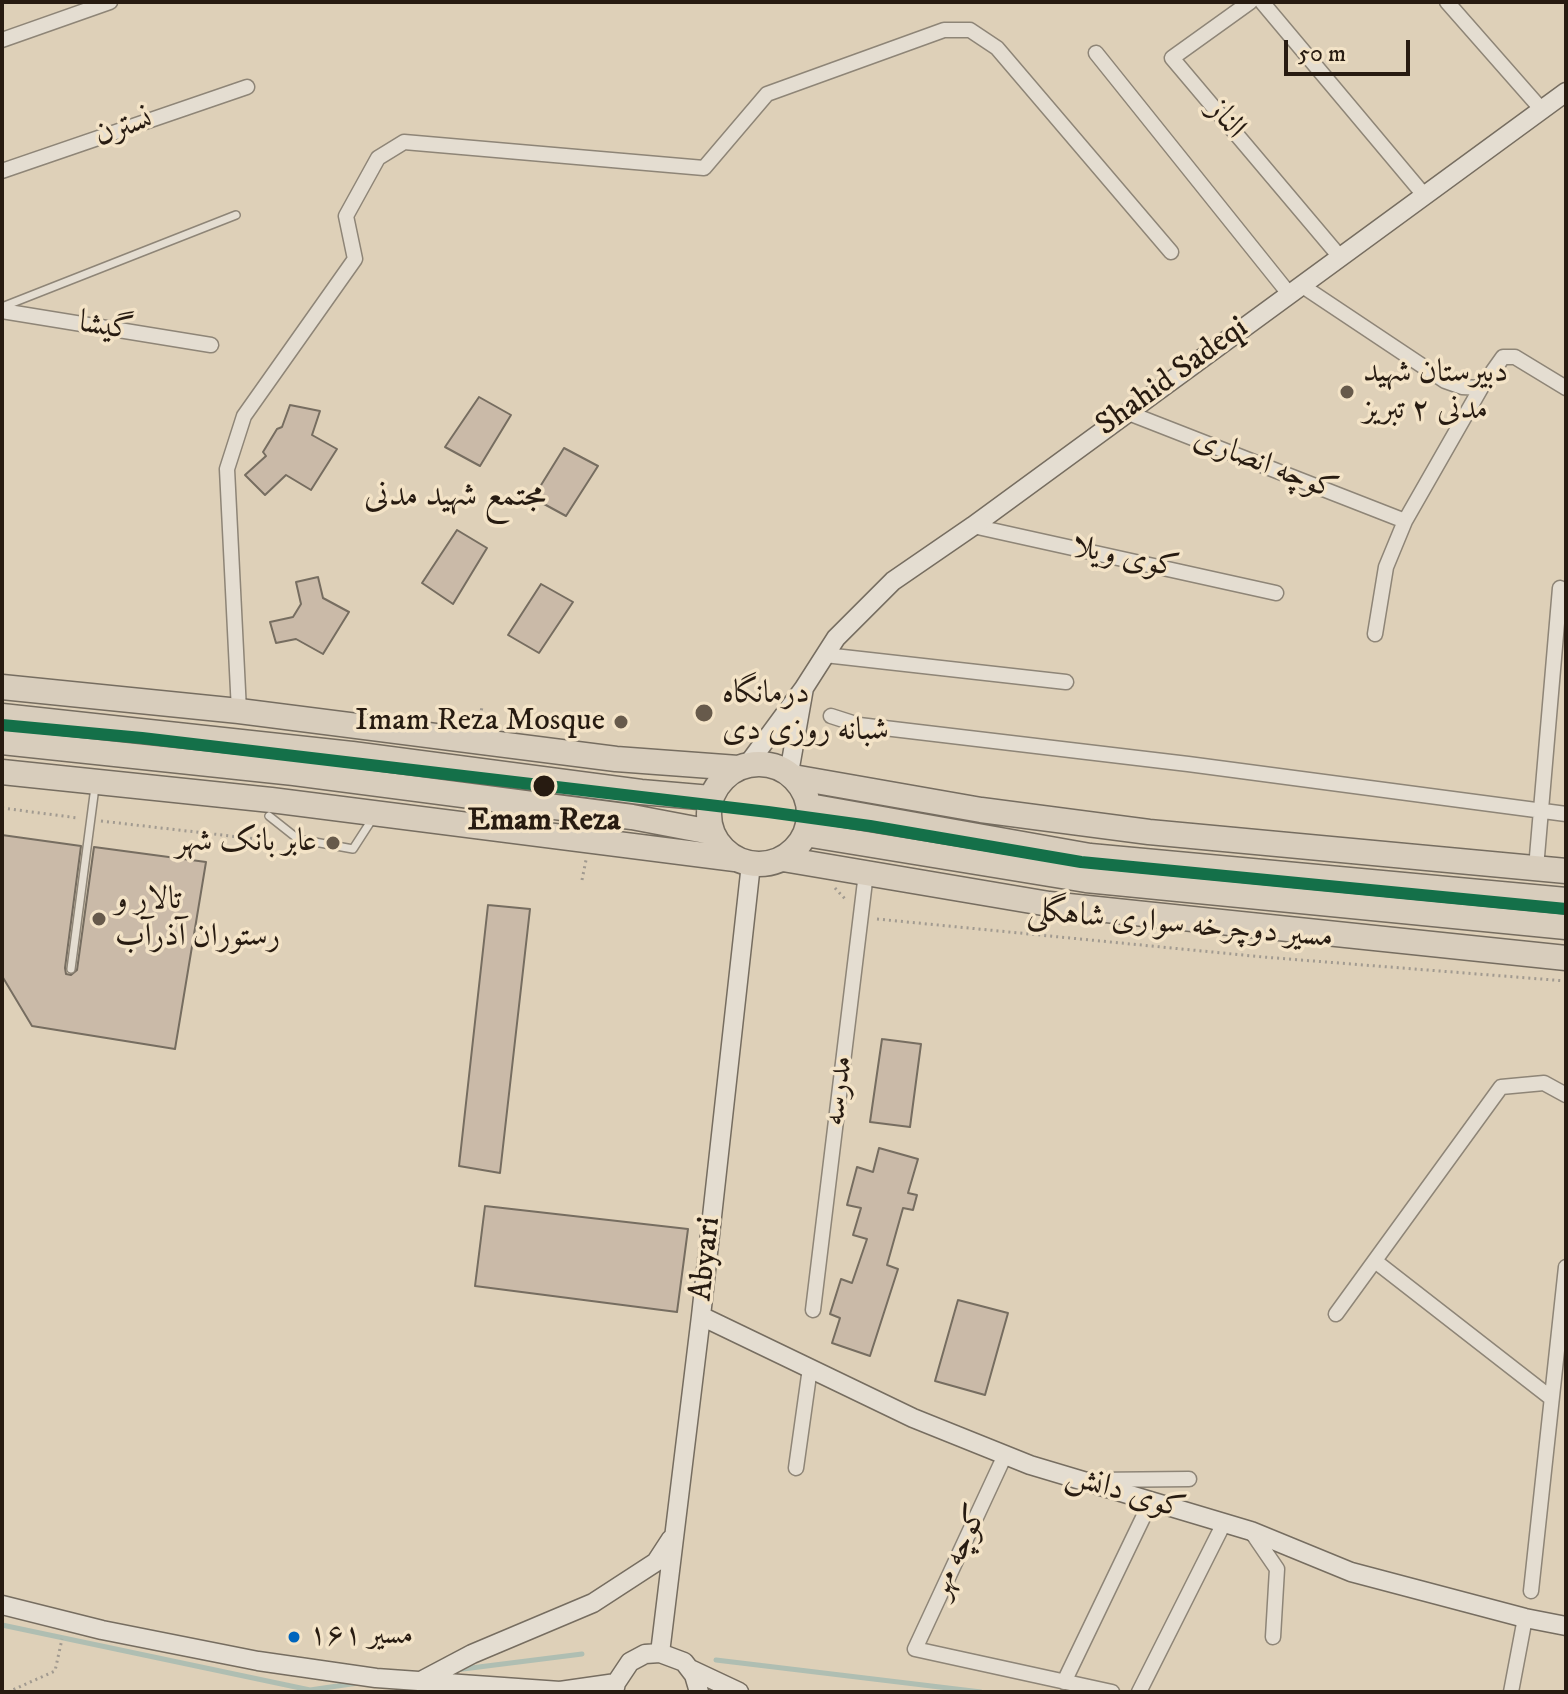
<!DOCTYPE html>
<meta charset="utf-8">
<style>
body{margin:0}
#map{position:relative;width:1568px;height:1694px;overflow:hidden;background:#ded0b8;font-family:"IM FELL DW Pica",serif}
canvas{display:block}
.frame{position:absolute;inset:0;border:4px solid #271b11;pointer-events:none}
.scale{position:absolute;left:1284px;top:40px;width:126px;height:36px;box-sizing:border-box;border:4px solid #271b11;border-top:0;padding-left:10px;font-size:24px;line-height:28px;white-space:nowrap;color:#271b11;-webkit-text-stroke:6px #f3e3c7;paint-order:stroke}
</style>
<div id="map">
<canvas width="1568" height="1694"></canvas>
<div class="frame"></div>
<div class="scale">50 m</div>
</div>
<script>
const ctx = document.querySelector('canvas').getContext('2d');
ctx.lineJoin = 'round';
const poly = rows => new Path2D(rows.map(r => 'M' + r).join(''));
function strokePath(path, color, width, dash) { ctx.strokeStyle = color; ctx.lineWidth = width; ctx.lineCap = dash ? 'butt' : 'round'; ctx.setLineDash(dash || []); ctx.stroke(path); }
function paint(path, color) { ctx.fillStyle = color; ctx.fill(path, 'evenodd'); }
function write(font, color, halo, rows, align = 'center') {
  ctx.font = font + ' "IM FELL DW Pica",Amiri,serif'; ctx.lineWidth = 7; ctx.setLineDash([]); ctx.textBaseline = 'middle'; ctx.strokeStyle = halo; ctx.fillStyle = color; for (const [text, x, y, turn = 0] of rows) {
    ctx.save(); ctx.translate(x, y); ctx.rotate((+turn || 0) * Math.PI / 180); ctx.textAlign = isNaN(turn) ? turn : align; if (halo) ctx.strokeText(text, 0, 0); ctx.fillText(text, 0, 0); ctx.restore();
  }
}
strokePath(poly([
 [2,1625,310,1690,358,1683],
 [716,1660,981,1692],
 [455,1670,582,1654]
]), '#afbeb2', 5);
const building = poly([
 [479,397,511,415,480,466,445,447,479,397],
 [290,405,320,411,312,435,337,449,311,490,286,475,265,495,245,475,266,456,263,452,277,429,282,427,290,405],
 [564,448,598,466,566,516,533,498,564,448],
 [457,530,487,548,453,604,422,583,457,530],
 [318,577,323,598,349,612,323,654,296,639,276,643,270,622,293,617,301,604,296,582,318,577],
 [541,584,573,602,539,653,508,635,541,584],
 [2,835,81,846,65,968,66,974,71,975,77,970,94,847,206,862,175,1049,32,1026,2,976,2,835],
 [488,905,530,909,500,1173,459,1166,488,905],
 [882,1039,921,1044,910,1127,870,1122,882,1039],
 [879,1148,918,1159,908,1193,917,1195,913,1210,903,1208,887,1265,898,1269,870,1356,832,1343,840,1318,830,1314,841,1279,852,1283,867,1239,853,1235,861,1208,847,1205,857,1167,873,1172,879,1148],
 [485,1206,688,1229,677,1312,475,1286,485,1206],
 [958,1300,1008,1313,985,1395,935,1381,958,1300]
]);
paint(building, '#cabaa8');
strokePath(building, '#766d60', 2);
const lane = poly([
 [2,307,236,215],
 [269,816,298,839,353,849,373,818],
 [71,969,95,787]
]);
const street = poly([
 [1250,2,1172,58,1340,257],
 [1262,2,1424,195],
 [1447,2,1542,110],
 [2,40,110,2],
 [1096,53,1290,295],
 [2,171,247,87],
 [1301,285,1445,381,1462,387,1481,388,1503,357,1515,357,1566,388],
 [2,311,211,345],
 [1126,412,1405,521],
 [973,526,1276,593],
 [1375,634,1386,567,1405,521,1481,388],
 [825,655,1066,682],
 [239,711,227,469,244,416,355,259,346,216,378,158,404,142,704,168,767,94,944,30,970,30,997,48,1171,252],
 [831,716,859,725,1188,764,1566,814],
 [1536,868,1560,588],
 [1375,1261,1551,1398],
 [813,1310,866,873],
 [1336,1314,1501,1087,1544,1083,1566,1095],
 [1005,1455,915,1649,1112,1692],
 [796,1468,810,1368],
 [1094,1480,1189,1479],
 [1251,1531,1277,1569,1273,1637],
 [1531,1591,1566,1267],
 [1064,1682,1151,1501],
 [1139,1692,1224,1523],
 [1511,1692,1525,1618]
]);
const secondary = poly([
 [804,688,836,638,893,581,973,526,1566,92],
 [748,764,804,688,789,773],
 [701,1316,913,1418,1030,1465,1251,1531,1351,1572,1525,1618,1566,1626],
 [2,1605,102,1630,258,1661,376,1678,560,1691,616,1683],
 [660,1653,701,1316,751,864],
 [690,1669,739,1692],
 [419,1682,472,1654,593,1603,656,1562,671,1539],
 [614,1692,616,1683,630,1662,645,1654,660,1653,684,1662,694,1675,699,1692]
]);
const highway = poly([
 [2,687,239,711,616,759,738,768],
 [2,716,352,754,641,792,711,798],
 [2,742,294,773,632,817,711,832],
 '709 814a50 50 0 1 1 100 0a50 50 0 1 1-100 0Z',
 [2,772,271,800,735,859],
 [793,777,981,810,1149,832,1566,871],
 [809,806,1090,856,1566,900],
 [805,834,1086,880,1566,927],
 [783,859,1049,904,1566,958]
]);
strokePath(lane, '#8e8577', 10);
strokePath(street, '#8e8577', 17);
strokePath(secondary, '#766d60', 21);
strokePath(highway, '#766d60', 27);
strokePath(poly([
 [479,722,482,707],
 [2,808,78,818],
 [101,821,265,840],
 [582,880,586,860],
 [835,888,846,900],
 [877,919,1263,957,1566,981],
 [8,1692,55,1671,62,1639]
]), '#a19a90', 3, [2, 4]);
strokePath(lane, '#e4ddd1', 7);
strokePath(street, '#e4ddd1', 14);
strokePath(secondary, '#e4ddd1', 18);
strokePath(highway, '#d8cdbc', 24);
strokePath(poly([
 [2,725,142,738,768,812,870,826,1081,862,1566,909]
]), '#147049', 12);
for (const [x, y, r, color] of [
 [1347,392,8,"#675a4b"],
 [704,713,10,"#675a4b"],
 [621,722,8,"#675a4b"],
 [544,786,12,"#271b11"],
 [333,843,8,"#675a4b"],
 [99,919,8,"#675a4b"],
 [294,1637,7,"#0065bd"]
]) { const dot = new Path2D(); dot.arc(x, y, r, 0, 2 * Math.PI); ctx.fillStyle = color; ctx.fill(dot); strokePath(dot, '#f3e3c7', 3); }
write('30px', '#271b11', '#f3e3c7', [
 ["مسیر ۱۶۱",309,1637]
], 'left');
write('32px', '#271b11', '#f3e3c7', [
 ["الناز",1225,120,50],
 ["نسترن",124,129,-19],
 ["گیشا",106,328,9],
 ["Shahid Sadeqi",1173,378,-36],
 ["کوچه انصاری",1265,466,21],
 ["کوی ویلا",1125,559,12],
 ["مسیر دوچرخه سواری شاهگلی",1180,926,5],
 ["مدرسه",840,1091,-83],
 ["Abyari",707,1259,-84],
 ["کوی دانش",1125,1494,17],
 ["کوچه مهر",960,1552,-65]
]);
write('32px', '#271b11', '#f3e3c7', [
 ["دبیرستان شهید",1363,374],
 ["مدنی ۲ تبریز",1363,411],
 ["درمانگاه",722,695],
 ["شبانه روزی دی",722,732],
 ["Imam Reza Mosque",605,722,"right"],
 ["عابر بانک شهر",317,843,"right"],
 ["تالار و",115,901],
 ["رستوران آذرآب",115,938]
], 'left');
write('bold 32px', '#271b11', '#f3e3c7', [
 ["Emam Reza",544,822]
]);
write('34px', '#271b11', '#f3e3c7', [
 ["مجتمع شهید مدنی",455,498]
]);
</script>
